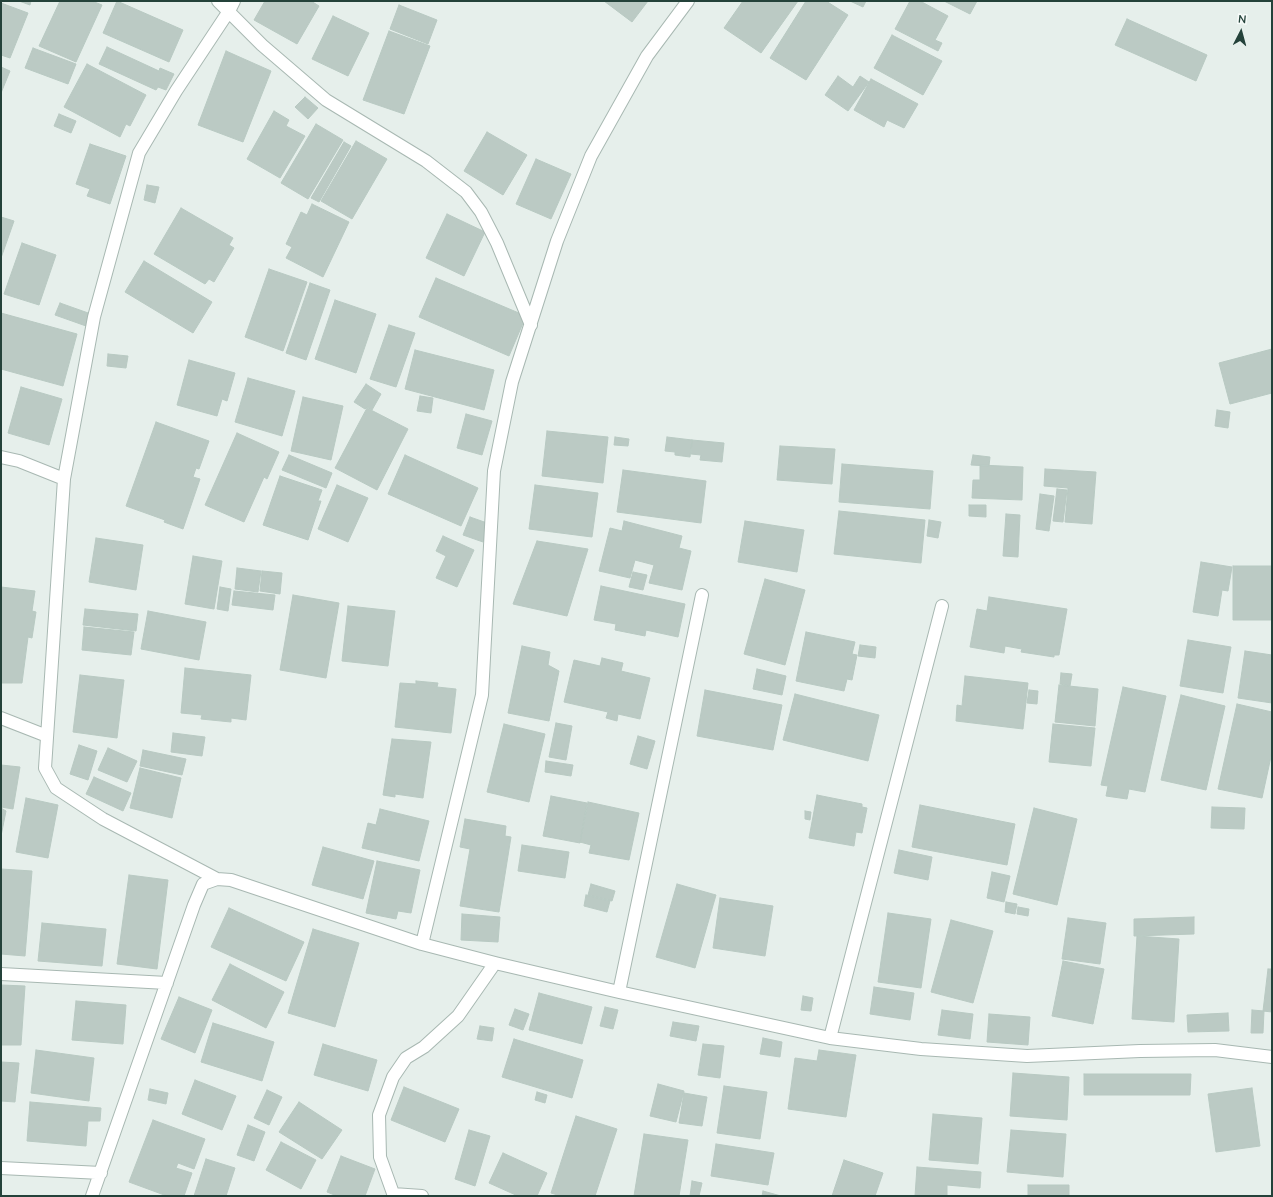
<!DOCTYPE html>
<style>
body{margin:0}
#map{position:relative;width:1273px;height:1197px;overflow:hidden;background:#e6efeb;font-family:"Nunito Sans",sans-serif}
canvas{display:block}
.frame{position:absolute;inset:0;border:2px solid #24423a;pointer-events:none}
.north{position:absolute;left:1221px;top:12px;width:40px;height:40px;-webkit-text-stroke:3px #f7fbf9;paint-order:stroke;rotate:6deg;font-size:11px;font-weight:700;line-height:16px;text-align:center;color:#24423a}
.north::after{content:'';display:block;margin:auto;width:14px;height:18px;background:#24423a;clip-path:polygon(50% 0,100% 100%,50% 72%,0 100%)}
</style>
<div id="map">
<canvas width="1273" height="1197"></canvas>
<div class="frame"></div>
<div class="north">N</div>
</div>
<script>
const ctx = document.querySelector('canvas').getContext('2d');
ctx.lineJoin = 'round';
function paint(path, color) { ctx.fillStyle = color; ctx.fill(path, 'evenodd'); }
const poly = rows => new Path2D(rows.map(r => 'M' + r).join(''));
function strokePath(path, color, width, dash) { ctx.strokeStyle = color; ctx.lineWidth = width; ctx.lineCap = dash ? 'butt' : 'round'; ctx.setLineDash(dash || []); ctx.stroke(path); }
const building = poly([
 [19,1,31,1,30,5,19,1],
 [60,1,92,1,102,5,76,62,39,46,60,1],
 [117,1,183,30,169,62,103,33,117,1],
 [265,1,311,1,319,6,297,44,254,20,265,1],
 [604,1,648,1,632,22,604,1],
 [743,1,798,1,761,53,724,28,743,1],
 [806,1,826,1,848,15,806,80,770,58,806,1],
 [850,1,866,1,863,7,850,1],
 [910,1,920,1,948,16,935,40,942,43,938,51,895,29,910,1],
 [944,1,977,1,970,14,944,1],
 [1,3,28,13,10,58,1,55,1,3],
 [399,5,437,20,428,44,390,29,399,5],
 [333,16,369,33,348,76,312,59,333,16],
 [1127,19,1207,55,1196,81,1115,45,1127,19],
 [389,31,430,46,404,114,363,100,389,31],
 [892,35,942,61,923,95,874,68,892,35],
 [107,47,159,71,160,68,174,74,166,90,158,87,156,90,99,64,107,47],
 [33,48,76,64,68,84,25,68,33,48],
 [226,51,271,71,243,142,198,125,226,51],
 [87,64,146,95,130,126,126,124,120,137,64,107,87,64],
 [1,67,10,71,1,93,1,67],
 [838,76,853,87,860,76,869,82,848,111,825,95,838,76],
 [871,79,918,104,904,128,887,120,884,127,854,110,871,79],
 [305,97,318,108,308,119,295,107,305,97],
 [274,111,289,120,286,126,305,136,280,178,247,159,274,111],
 [59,114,76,121,71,133,54,126,59,114],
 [316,124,343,140,308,199,281,183,316,124],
 [487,132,527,155,503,195,464,171,487,132],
 [356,141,387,159,352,219,321,201,356,141],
 [344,142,351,146,319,202,311,198,344,142],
 [90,144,126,156,110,204,87,196,90,189,76,184,90,144],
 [536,159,571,174,551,219,516,204,536,159],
 [147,185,159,187,155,203,144,200,147,185],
 [312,204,349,222,323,277,286,258,292,247,286,244,301,212,307,215,312,204],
 [181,208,233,238,229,245,234,248,214,282,209,279,205,284,154,254,181,208],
 [447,214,485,232,464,276,426,258,447,214],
 [1,217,14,221,1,258,1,217],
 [22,243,56,255,39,305,4,294,22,243],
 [144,261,212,302,193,333,125,292,144,261],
 [269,269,307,282,283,351,245,337,269,269],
 [436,278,526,316,509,356,419,317,436,278],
 [310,283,330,290,306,360,286,353,310,283],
 [335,300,376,314,356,373,315,359,335,300],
 [60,303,91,314,86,326,55,315,60,303],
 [1,313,77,334,63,386,1,369,1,313],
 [389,325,415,333,396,387,370,379,389,325],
 [1272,349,1272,393,1230,404,1219,363,1272,349],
 [415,350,494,370,484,410,405,389,415,350],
 [108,354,128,356,126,368,107,366,108,354],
 [189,360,235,373,227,401,222,399,217,416,177,405,189,360],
 [248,378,295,391,282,436,235,422,248,378],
 [366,384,381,394,372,410,367,407,365,409,354,402,366,384],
 [21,387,62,399,49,445,8,433,21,387],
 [420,396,433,398,431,413,417,411,420,396],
 [303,397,343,406,331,460,291,451,303,397],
 [367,408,408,429,377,490,335,468,367,408],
 [1217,410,1230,412,1228,428,1215,426,1217,410],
 [466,414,492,421,482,455,457,448,466,414],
 [156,422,209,441,199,469,196,468,193,477,200,479,183,529,164,522,165,520,126,506,156,422],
 [547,431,608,437,603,483,542,476,547,431],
 [237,433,279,452,267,479,264,477,244,522,205,505,237,433],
 [615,437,629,439,628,446,614,445,615,437],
 [667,437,692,440,690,457,675,455,675,452,665,451,667,437],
 [692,440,724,443,722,462,700,460,701,455,691,454,692,440],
 [780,446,835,449,832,484,777,480,780,446],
 [289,455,332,473,326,488,282,470,289,455],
 [405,455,478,488,461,526,388,494,405,455],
 [973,455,990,457,989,466,971,465,973,455],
 [842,464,933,471,930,509,839,502,842,464],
 [980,465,1023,467,1022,500,972,498,973,480,980,480,980,465],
 [1045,469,1096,472,1092,524,1065,522,1068,488,1044,486,1045,469],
 [623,470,706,481,701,523,617,512,623,470],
 [280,476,322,490,318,501,321,501,308,540,263,525,280,476],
 [337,485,368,498,348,542,318,529,337,485],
 [535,485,598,493,592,537,529,529,535,485],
 [1057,489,1067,490,1063,522,1053,521,1057,489],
 [1040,494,1054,496,1049,531,1036,529,1040,494],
 [969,505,986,505,986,517,969,516,969,505],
 [839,511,925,520,921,563,834,554,839,511],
 [1006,514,1020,515,1018,557,1003,556,1006,514],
 [470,517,490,524,483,542,463,535,470,517],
 [929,520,941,522,938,538,927,536,929,520],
 [624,521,682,536,679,548,691,551,682,590,649,583,654,565,635,560,630,578,599,571,610,528,622,531,624,521],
 [745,521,804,530,797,572,738,562,745,521],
 [443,536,474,550,457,587,436,578,446,556,436,551,443,536],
 [96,538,143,545,136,590,89,582,96,538],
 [537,541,588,549,567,616,513,604,537,541],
 [193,556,222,561,214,609,185,604,193,556],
 [1201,562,1232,567,1228,591,1222,590,1218,616,1193,612,1201,562],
 [1233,566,1272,566,1272,620,1233,620,1233,566],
 [237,568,261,571,258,592,235,589,237,568],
 [262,571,282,573,280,594,260,591,262,571],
 [633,572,647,575,643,590,629,587,633,572],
 [765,579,805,590,785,665,744,654,765,579],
 [601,586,685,604,678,637,646,630,645,636,615,630,616,624,594,620,601,586],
 [1,587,35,591,32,611,36,612,32,638,28,637,22,683,1,683,1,587],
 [220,587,231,589,228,611,217,609,220,587],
 [234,591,275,595,273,610,232,605,234,591],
 [293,595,339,603,326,678,280,670,293,595],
 [989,597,1067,609,1059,655,1054,655,1054,657,1021,652,1022,649,1005,646,1004,653,970,647,977,609,987,611,989,597],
 [348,606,395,611,388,666,342,661,348,606],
 [85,609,138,614,136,631,83,625,85,609],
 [148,611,206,622,199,660,141,649,148,611],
 [84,627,134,632,131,655,82,650,84,627],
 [806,632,855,642,852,654,857,655,852,680,847,679,844,691,796,681,806,632],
 [1188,640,1231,647,1223,693,1180,686,1188,640],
 [860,645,876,647,875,658,858,656,860,645],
 [522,646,550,652,548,665,559,671,549,721,508,713,522,646],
 [1245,651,1272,655,1272,703,1238,698,1245,651],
 [602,658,623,663,621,671,650,678,640,719,618,714,617,721,606,718,608,712,564,702,574,660,600,666,602,658],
 [185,668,251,675,246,720,231,718,231,722,201,719,202,715,181,713,185,668],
 [757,669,786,676,782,695,753,689,757,669],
 [1061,673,1072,674,1070,686,1060,684,1061,673],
 [80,675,124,680,117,738,73,732,80,675],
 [965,676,1028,683,1023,729,956,721,957,705,962,706,965,676],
 [416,681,438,683,437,687,456,689,451,733,395,727,400,683,416,684,416,681],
 [1059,685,1098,689,1095,726,1055,722,1059,685],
 [1123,687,1166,696,1145,792,1129,789,1127,799,1106,796,1108,786,1101,785,1123,687],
 [705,690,782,705,773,750,697,736,705,690],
 [1029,690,1038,691,1037,704,1027,703,1029,690],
 [795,694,879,715,868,761,783,740,795,694],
 [1181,695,1225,706,1206,790,1161,780,1181,695],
 [1237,704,1272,712,1272,752,1262,798,1218,789,1237,704],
 [556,723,572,726,566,760,549,757,556,723],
 [504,724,545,734,529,802,487,792,504,724],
 [1053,724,1095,728,1091,766,1049,762,1053,724],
 [173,733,205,737,202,756,171,752,173,733],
 [638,736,655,741,647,769,630,764,638,736],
 [392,739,431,742,423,798,395,794,395,797,383,795,392,739],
 [79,745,97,751,88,780,70,774,79,745],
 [108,748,137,761,127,782,98,770,108,748],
 [143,750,186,759,182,775,140,766,143,750],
 [546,761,573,765,571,776,545,772,546,761],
 [1,765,20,767,13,809,1,807,1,765],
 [140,768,181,778,172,818,130,808,140,768],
 [94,777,131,793,123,811,86,794,94,777],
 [817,795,862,804,862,807,867,808,862,833,856,832,854,846,809,838,817,795],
 [551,796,587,803,580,843,543,836,551,796],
 [26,798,58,805,48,858,16,852,26,798],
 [588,802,639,813,629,860,589,853,591,845,580,842,588,802],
 [920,805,1015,824,1007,865,912,847,920,805],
 [1212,807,1245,808,1244,829,1211,828,1212,807],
 [1,808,6,811,1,836,1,808],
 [1034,808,1077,819,1057,905,1013,894,1034,808],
 [380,809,429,821,419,861,362,848,368,823,376,825,380,809],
 [805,811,811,812,810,820,805,819,805,811],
 [465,819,506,826,505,836,511,837,499,912,460,906,470,849,460,847,465,819],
 [522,845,569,852,565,878,518,871,522,845],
 [323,847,374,861,363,899,312,885,323,847],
 [899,850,932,857,928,880,894,873,899,850],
 [377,861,420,870,411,913,398,911,396,919,366,913,377,861],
 [1,869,32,871,25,956,1,954,1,869],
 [992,872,1010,876,1004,902,987,898,992,872],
 [129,875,168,880,157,969,117,964,129,875],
 [591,884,615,891,612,901,588,895,591,884],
 [677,884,716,895,695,968,656,957,677,884],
 [586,895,610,901,607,912,584,906,586,895],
 [720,898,773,906,765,956,713,948,720,898],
 [1006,902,1017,904,1015,914,1005,912,1006,902],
 [1018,907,1029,909,1028,916,1017,914,1018,907],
 [229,908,304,942,286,981,211,947,229,908],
 [888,913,931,919,921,988,878,982,888,913],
 [462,914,500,917,498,942,461,940,462,914],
 [1194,917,1194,934,1134,936,1134,919,1194,917],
 [1068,918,1106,923,1100,964,1062,959,1068,918],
 [951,920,993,931,973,1003,931,992,951,920],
 [42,923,106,929,102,966,38,961,42,923],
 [313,929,359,943,335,1027,288,1013,313,929],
 [1137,936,1179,939,1174,1022,1132,1019,1137,936],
 [1063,961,1104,969,1093,1024,1052,1016,1063,961],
 [230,964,284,992,266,1028,212,1000,230,964],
 [1268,969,1272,969,1272,1012,1263,1011,1268,969],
 [1,985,25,986,21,1045,1,1045,1,985],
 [874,987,914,993,910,1020,870,1014,874,987],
 [539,993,592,1007,582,1044,529,1030,539,993],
 [803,996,813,998,811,1011,801,1010,803,996],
 [179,997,212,1010,195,1053,161,1039,179,997],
 [76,1001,126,1005,123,1044,72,1040,76,1001],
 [605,1007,618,1010,613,1029,600,1026,605,1007],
 [515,1009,529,1014,523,1030,509,1025,515,1009],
 [942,1010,973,1014,970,1039,938,1035,942,1010],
 [1252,1010,1264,1011,1263,1033,1251,1033,1252,1010],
 [1228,1013,1229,1031,1188,1032,1187,1015,1228,1013],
 [989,1014,1030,1017,1028,1045,987,1042,989,1014],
 [673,1022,699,1026,696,1041,670,1036,673,1022],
 [213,1023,274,1042,262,1081,201,1062,213,1023],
 [480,1026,494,1028,492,1041,477,1039,480,1026],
 [763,1038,782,1042,780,1057,760,1054,763,1038],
 [514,1039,583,1060,572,1098,502,1077,514,1039],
 [323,1044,377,1060,368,1091,314,1075,323,1044],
 [703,1044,724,1046,720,1078,698,1075,703,1044],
 [36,1050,94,1058,89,1101,31,1093,36,1050],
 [819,1050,856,1055,846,1117,788,1109,795,1058,817,1061,819,1050],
 [1,1062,19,1063,15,1102,1,1101,1,1062],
 [1013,1073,1069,1077,1067,1120,1010,1116,1013,1073],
 [1084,1074,1191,1074,1190,1095,1084,1095,1084,1074],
 [195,1080,236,1096,222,1130,182,1114,195,1080],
 [658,1084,684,1091,676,1122,650,1116,658,1084],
 [724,1086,767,1092,760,1139,717,1133,724,1086],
 [404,1087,459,1109,445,1142,391,1120,404,1087],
 [1252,1088,1260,1146,1216,1152,1208,1094,1252,1088],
 [150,1089,168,1093,166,1104,148,1100,150,1089],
 [267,1090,282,1097,269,1125,254,1118,267,1090],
 [537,1092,547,1095,545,1103,535,1100,537,1092],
 [684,1093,707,1097,702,1126,679,1123,684,1093],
 [30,1102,101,1108,100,1121,88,1121,86,1146,27,1141,30,1102],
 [299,1102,342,1130,322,1159,279,1132,299,1102],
 [933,1114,982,1118,978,1164,929,1160,933,1114],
 [576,1116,617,1129,595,1196,561,1196,551,1193,576,1116],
 [153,1120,205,1139,194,1169,178,1163,176,1168,192,1173,184,1196,167,1196,129,1182,153,1120],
 [248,1125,265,1132,254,1161,237,1155,248,1125],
 [469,1130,490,1136,475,1186,455,1179,469,1130],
 [1011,1130,1066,1134,1063,1177,1007,1172,1011,1130],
 [644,1134,688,1140,679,1196,634,1196,644,1134],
 [281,1142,316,1160,301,1189,266,1170,281,1142],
 [716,1144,774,1153,768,1185,711,1176,716,1144],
 [503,1153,547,1173,537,1196,518,1196,489,1183,503,1153],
 [341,1156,375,1169,365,1196,337,1196,327,1192,341,1156],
 [206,1159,235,1168,226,1196,194,1196,206,1159],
 [844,1160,883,1173,875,1196,832,1196,844,1160],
 [917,1167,981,1172,980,1188,947,1185,947,1196,915,1196,917,1167],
 [692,1181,702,1183,699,1196,690,1196,692,1181],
 [1028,1185,1069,1185,1069,1196,1028,1196,1028,1185],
 [763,1191,781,1196,762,1196,763,1191]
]);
paint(building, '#bbcac4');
strokePath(building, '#b8c9c2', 1);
const minor = poly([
 [218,1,262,45,326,100,426,161,466,192,481,212,497,243,531,325],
 [1,457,19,461,64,479],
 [1,718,47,736],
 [217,879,103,819,56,788,45,768,64,479,94,317,139,153,176,91,229,11,234,1],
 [422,944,482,695,494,471,512,382,557,241,591,156,647,56,688,1],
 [1,974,167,983],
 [619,992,702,595],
 [830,1038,942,606],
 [1,1168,101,1173],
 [393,1194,422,1196],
 [92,1196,194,905,203,884,217,879,231,880,422,944,495,963,619,992,830,1038,921,1049,1027,1056,1140,1051,1215,1050,1272,1057],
 [394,1196,380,1157,379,1115,393,1077,406,1058,424,1047,458,1016,495,963]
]);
strokePath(minor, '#a8b8b2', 14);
strokePath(minor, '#fff', 12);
</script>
